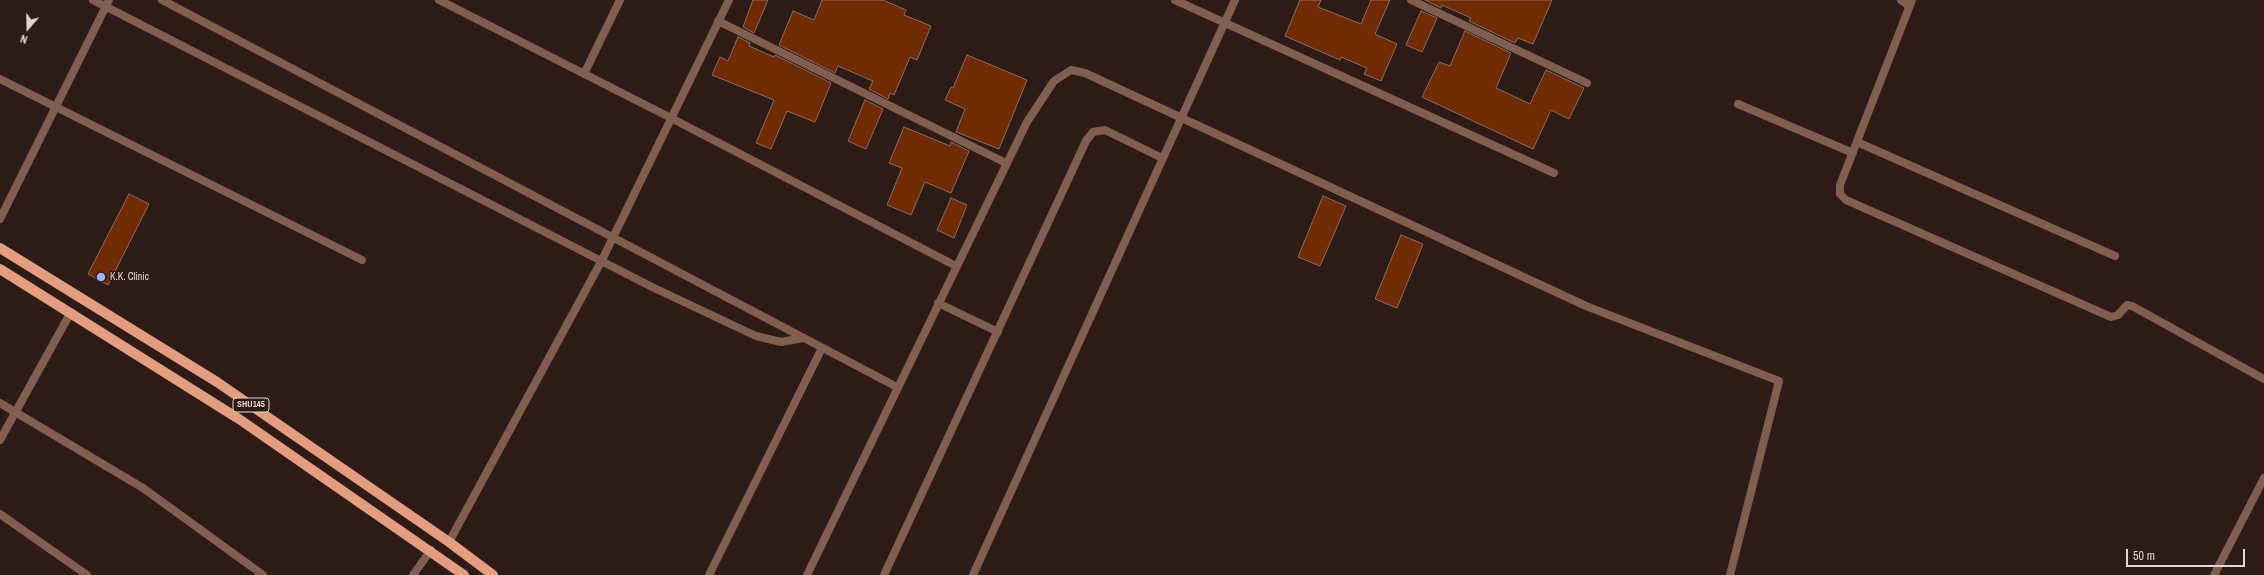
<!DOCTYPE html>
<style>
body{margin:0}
#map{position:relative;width:2264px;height:575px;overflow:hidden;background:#2d1c15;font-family:"Archivo Narrow",sans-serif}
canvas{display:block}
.north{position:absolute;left:8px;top:8px;width:40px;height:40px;-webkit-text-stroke:3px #2d1c15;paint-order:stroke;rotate:200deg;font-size:11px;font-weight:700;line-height:16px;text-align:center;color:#e3d7d2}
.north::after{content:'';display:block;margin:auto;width:14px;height:18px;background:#e3d7d2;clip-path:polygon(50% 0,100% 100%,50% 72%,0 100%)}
.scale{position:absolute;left:2126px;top:549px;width:119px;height:18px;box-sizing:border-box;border:2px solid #e3d7d2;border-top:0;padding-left:5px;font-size:12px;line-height:14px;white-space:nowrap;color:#e3d7d2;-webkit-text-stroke:3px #2d1c15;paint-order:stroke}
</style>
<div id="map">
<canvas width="2264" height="575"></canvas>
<div class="north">N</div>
<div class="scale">50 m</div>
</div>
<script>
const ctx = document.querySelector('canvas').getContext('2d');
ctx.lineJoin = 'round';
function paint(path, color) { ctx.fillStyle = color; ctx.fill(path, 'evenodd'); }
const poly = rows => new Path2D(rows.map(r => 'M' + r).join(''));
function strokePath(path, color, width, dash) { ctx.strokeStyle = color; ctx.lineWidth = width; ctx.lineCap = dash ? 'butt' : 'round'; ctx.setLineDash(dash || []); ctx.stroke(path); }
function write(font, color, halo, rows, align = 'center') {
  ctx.font = font + ' "Archivo Narrow",sans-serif'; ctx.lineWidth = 3; ctx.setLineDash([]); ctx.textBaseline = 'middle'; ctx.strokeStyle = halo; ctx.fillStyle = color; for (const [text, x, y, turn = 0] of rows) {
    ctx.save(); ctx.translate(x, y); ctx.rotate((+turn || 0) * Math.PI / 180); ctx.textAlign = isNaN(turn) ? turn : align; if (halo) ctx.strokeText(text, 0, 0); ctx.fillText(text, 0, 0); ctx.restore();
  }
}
const building = poly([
 [753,0,768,0,754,33,743,27,753,0],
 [822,0,883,0,906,10,904,15,931,26,917,60,910,57,894,95,890,93,888,99,869,89,873,81,838,66,835,73,779,45,793,11,814,20,822,0],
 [1300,0,1321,0,1318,7,1361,24,1371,0,1390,0,1375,34,1397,44,1381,81,1364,74,1367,68,1341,57,1340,60,1285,36,1300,0],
 [1425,0,1552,0,1533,44,1518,38,1515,43,1469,21,1471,18,1442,5,1441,8,1425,0],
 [1421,11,1437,18,1422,52,1406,45,1421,11],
 [1465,31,1511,53,1496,88,1530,104,1546,70,1584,88,1569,119,1551,110,1533,149,1422,97,1439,62,1450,66,1465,31],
 [738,37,750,43,749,46,774,57,775,55,831,83,815,122,787,111,771,149,756,143,774,100,712,75,720,57,728,61,738,37],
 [967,55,1027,80,999,149,956,132,965,109,945,100,951,87,953,88,967,55],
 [865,100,883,109,866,149,848,141,865,100],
 [904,127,950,146,951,142,969,151,951,193,925,182,911,215,887,205,902,168,889,163,904,127],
 [129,194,149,204,108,285,88,274,129,194],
 [1323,196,1346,206,1320,266,1298,257,1323,196],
 [951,198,967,205,954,238,937,230,951,198],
 [1401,235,1423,244,1397,308,1375,299,1401,235]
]);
paint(building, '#722a00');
strokePath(building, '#857067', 1);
strokePath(poly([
 [93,0,652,287,756,336,781,342,803,338],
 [162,0,897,387],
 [439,0,671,118,956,266],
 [1175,0,1554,173],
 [1411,0,1587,83],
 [1901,0,1909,6],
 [1912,0,1840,185,1840,194,1846,200,2111,317,2118,315,2127,305,2132,306,2264,379],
 [718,21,1006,163],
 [584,74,620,0],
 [0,79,362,260],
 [1738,104,1853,153],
 [1857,142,2115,256],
 [0,219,109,0],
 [938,303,998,332],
 [0,403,143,488,263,575],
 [0,514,87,575],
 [449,542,602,260,729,0],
 [413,575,431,550],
 [709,575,822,348],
 [807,575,1027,122,1054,81,1071,70,1085,73,1586,306,1779,381,1730,575],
 [884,575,1086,141,1093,132,1105,130,1162,158],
 [973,575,1235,0],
 [2214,575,2264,478]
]), '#815f50', 8);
strokePath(poly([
 [0,440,71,312]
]), '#815f50', 8);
strokePath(poly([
 [0,248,217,382,449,542,493,575],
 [0,269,239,419,464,575]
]), '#e49d7e', 10);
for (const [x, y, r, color] of [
 [101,277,5,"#9ab5fd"]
]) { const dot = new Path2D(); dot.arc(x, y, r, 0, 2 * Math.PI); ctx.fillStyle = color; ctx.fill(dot); strokePath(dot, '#2d1c15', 1.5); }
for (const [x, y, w] of [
 [251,405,36]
]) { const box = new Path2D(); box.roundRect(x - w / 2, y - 7, w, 14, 3); ctx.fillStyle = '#2d1c15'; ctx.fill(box); strokePath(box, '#e3d7d2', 1); }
write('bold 9px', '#e3d7d2', null, [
 ["SHU145",251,405]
]);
write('10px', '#e3d7d2', '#2d1c15', [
 ["K.K. Clinic",110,277]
], 'left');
</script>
